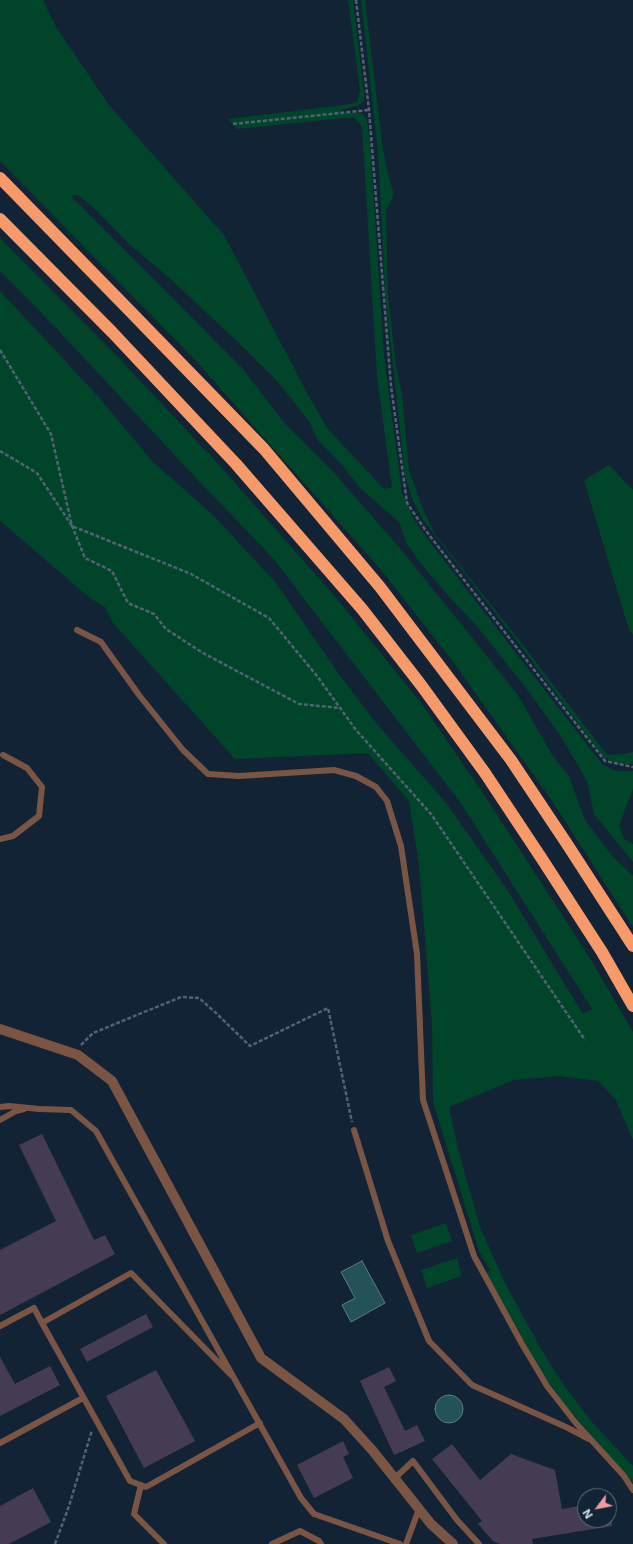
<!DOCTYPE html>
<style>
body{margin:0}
#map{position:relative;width:633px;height:1544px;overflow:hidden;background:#122336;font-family:Inter,sans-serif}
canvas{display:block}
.north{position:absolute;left:577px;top:1488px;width:40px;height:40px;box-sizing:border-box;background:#122336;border:1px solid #606f7f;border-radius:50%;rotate:238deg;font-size:11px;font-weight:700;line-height:16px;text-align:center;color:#d5e0ed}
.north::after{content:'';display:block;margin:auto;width:14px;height:18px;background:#f49aa1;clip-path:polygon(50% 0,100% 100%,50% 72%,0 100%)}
</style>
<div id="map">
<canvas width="633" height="1544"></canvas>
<div class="north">N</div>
</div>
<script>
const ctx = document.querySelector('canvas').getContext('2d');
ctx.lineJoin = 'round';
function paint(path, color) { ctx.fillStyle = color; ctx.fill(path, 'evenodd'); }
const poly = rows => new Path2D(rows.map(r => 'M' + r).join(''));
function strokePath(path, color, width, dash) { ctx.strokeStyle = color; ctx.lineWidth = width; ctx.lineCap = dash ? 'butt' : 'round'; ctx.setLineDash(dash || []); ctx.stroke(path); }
paint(poly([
 [0,0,43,0,56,27,109,105,224,235,313,404,328,429,384,489,392,487,377,377,362,127,354,117,237,129,228,119,344,105,357,102,360,90,348,0,353,0,364,92,364,101,359,105,341,110,340,113,362,113,367,120,370,142,384,356,402,492,413,518,430,542,602,764,615,771,633,771,633,789,619,825,624,839,633,844,633,862,594,814,587,781,560,735,526,688,476,625,450,598,419,561,406,542,399,522,359,487,343,466,317,439,309,421,277,381,239,343,165,274,129,244,92,206,78,195,71,196,243,369,285,424,336,475,404,553,518,695,552,755,569,776,585,820,613,857,633,876,633,927,552,801,454,663,382,571,196,361,0,161],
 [361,0,365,0,382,143,388,175,394,194,386,211,388,295,396,366,402,393,409,470,424,512,435,534,523,645,607,755,623,754,633,752,633,764,617,764,603,757,519,644,423,520,413,501,405,476,385,292,378,152],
 [0,238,119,358,221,467,337,599,421,703,485,796,588,955,633,1032,633,1140,616,1100,598,1081,559,1076,514,1080,449,1107,459,1153,480,1227,504,1281,541,1349,565,1387,592,1422,633,1466,633,1483,566,1406,542,1373,486,1273,490,1270,479,1251,433,1102,432,1025,419,865,409,801,368,753,235,759,113,623,105,607,90,598,0,521,0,291,97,395,152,461,215,517,276,583,341,677,377,724,447,804,508,891,583,1014,592,1009,460,802,272,557,196,478,57,329,0,271],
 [609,465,633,490,633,635,629,630,584,480],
 [446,1223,452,1241,417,1253,411,1235],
 [457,1258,462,1276,427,1288,421,1270]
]), '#004429');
const water = poly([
 [362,1261,385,1303,351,1322,342,1305,355,1298,341,1272,362,1261],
 '435 1409a14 14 0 1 1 28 0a14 14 0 1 1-28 0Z'
]);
paint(water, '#245259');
strokePath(water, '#597d85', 1);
paint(poly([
 [42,1134,94,1240,105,1235,115,1254,0,1315,0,1250,56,1221,19,1145],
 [146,1314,153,1327,87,1362,80,1349],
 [0,1357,15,1384,50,1366,60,1385,0,1416],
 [389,1367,396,1381,384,1387,405,1431,417,1425,425,1441,394,1455,360,1381],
 [156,1370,195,1441,144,1468,106,1396],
 [343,1441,349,1454,343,1457,353,1478,314,1498,297,1465],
 [452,1444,480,1480,511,1454,555,1470,562,1509,585,1505,585,1520,612,1520,612,1526,532,1539,533,1544,500,1544,493,1541,478,1524,482,1521,432,1459],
 [33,1488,51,1522,9,1544,0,1544,0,1506]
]), '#453c54');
strokePath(poly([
 [356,0,369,110,391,386,407,503,426,531,605,761,633,767],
 [233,124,369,110],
 [0,350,51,434,72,526,85,558,112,571,128,603,154,614,166,629,203,653,299,704,340,708],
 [0,451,37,473,72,526,191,574,269,618,317,676,356,730,431,814,585,1040],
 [81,1045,93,1033,181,997,199,998,216,1013,250,1046,328,1008,352,1122],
 [55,1544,69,1506,92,1430]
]), '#536273', 2.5, [4, 2]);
strokePath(poly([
 [77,630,101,642,139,695,183,750,208,774,239,776,334,770,356,776,376,787,387,801,401,846,417,954,423,1100,474,1256,522,1344,547,1386,575,1422,624,1476,633,1490],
 [0,839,13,836,39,816,42,787,27,768,3,755],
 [0,1107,9,1106,39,1109,71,1110,96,1131,301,1498,314,1514,400,1544],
 [0,1120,16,1111,24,1109],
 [354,1130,388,1241,429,1341,472,1385,566,1427,589,1439],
 [0,1326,34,1308,42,1323],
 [231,1375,131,1273,42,1323,130,1481,146,1487,260,1423],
 [0,1443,83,1398],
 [395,1478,413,1461,457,1520,479,1544],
 [141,1485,134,1514,164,1544],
 [272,1544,300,1531,319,1541,321,1544],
 [406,1544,419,1509]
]), '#7a5543', 6);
strokePath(poly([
 [0,1029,78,1055,112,1081,261,1358,344,1419,373,1451,431,1524,453,1544]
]), '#7a5543', 10);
strokePath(poly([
 [0,178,127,308,264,449,380,587,511,760,567,844,633,946],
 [0,219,112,332,236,464,362,609,421,685,485,773,542,859,602,952,633,1006]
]), '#f79a6a', 12);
</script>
